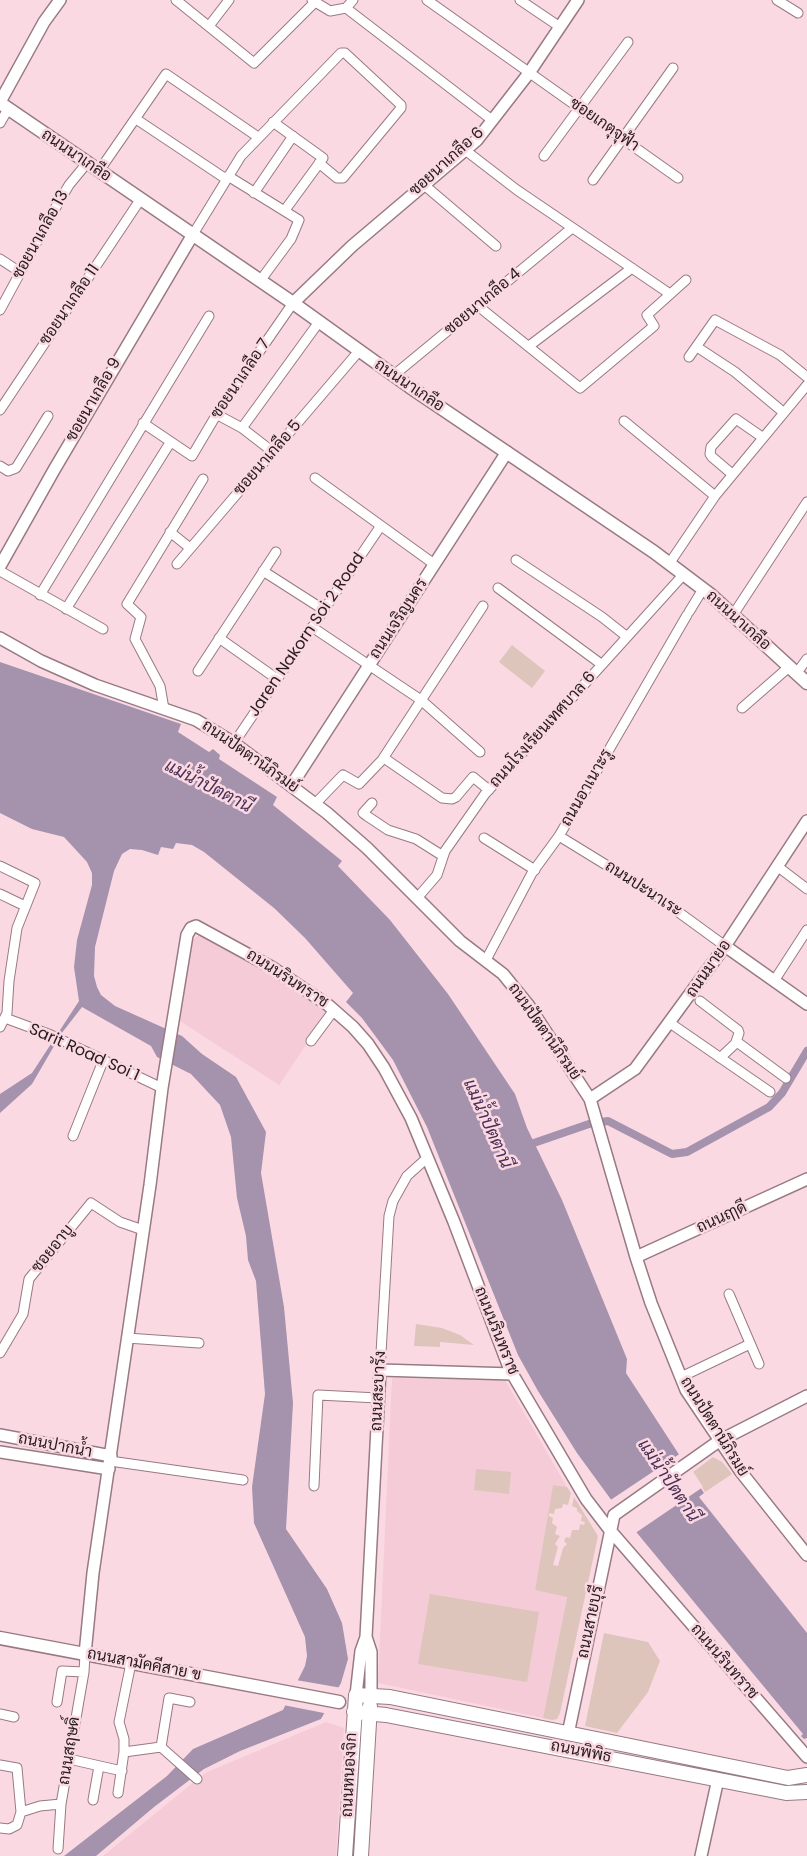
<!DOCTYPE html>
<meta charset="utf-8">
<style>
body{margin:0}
canvas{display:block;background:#fad9e3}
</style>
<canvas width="807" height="1856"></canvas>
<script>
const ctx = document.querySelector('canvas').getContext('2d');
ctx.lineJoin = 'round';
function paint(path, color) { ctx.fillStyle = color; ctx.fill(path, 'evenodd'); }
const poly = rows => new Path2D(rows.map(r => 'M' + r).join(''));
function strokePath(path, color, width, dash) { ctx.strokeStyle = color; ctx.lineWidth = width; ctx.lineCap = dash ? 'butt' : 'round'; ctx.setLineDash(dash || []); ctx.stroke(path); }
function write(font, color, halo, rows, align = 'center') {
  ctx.font = font + ' Poppins,Sarabun,sans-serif'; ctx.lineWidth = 5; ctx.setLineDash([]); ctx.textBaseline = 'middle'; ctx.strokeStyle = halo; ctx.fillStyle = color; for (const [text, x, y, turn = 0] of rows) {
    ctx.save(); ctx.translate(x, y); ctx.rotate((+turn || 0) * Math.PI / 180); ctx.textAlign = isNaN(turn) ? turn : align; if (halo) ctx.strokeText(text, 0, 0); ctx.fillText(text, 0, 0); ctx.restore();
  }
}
paint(poly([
 [204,932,283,978,329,1011,279,1085,180,1021,193,939],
 [392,1378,505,1380,567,1487,553,1485,535,1590,567,1596,543,1718,378,1683],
 [326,1722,344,1728,336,1856,103,1856,205,1773]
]), '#f5cbd8');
paint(poly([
 [512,645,545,671,532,688,499,662],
 [416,1324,442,1328,460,1335,474,1345,440,1342,440,1347,414,1346],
 [713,1457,722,1462,732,1474,705,1492,693,1472],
 [476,1469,511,1472,509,1494,474,1490],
 [553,1485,567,1487,571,1493,568,1505,563,1504,562,1508,555,1509,554,1514,549,1513,549,1516,553,1518,552,1523,557,1527,555,1534,560,1536,555,1544,558,1547,553,1565,558,1566,563,1548,567,1544,564,1541,566,1537,570,1538,572,1530,579,1530,580,1524,584,1525,585,1522,581,1521,582,1515,577,1511,577,1508,572,1506,574,1497,598,1536,560,1713,557,1719,552,1720,543,1718,567,1597,535,1590],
 [430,1594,539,1612,527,1682,418,1664],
 [604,1633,648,1642,660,1661,648,1692,617,1733,585,1726]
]), '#ddc5bc');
paint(poly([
 [0,662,181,724,178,732,209,752,213,749,220,755,219,759,277,797,273,805,342,861,338,866,390,920,448,994,515,1094,527,1128,562,1200,627,1359,626,1373,704,1493,699,1497,807,1633,807,1738,804,1739,801,1736,803,1734,623,1516,577,1453,538,1391,518,1355,427,1127,393,1060,362,1018,346,1002,353,993,305,938,274,908,204,852,192,845,176,843,173,849,161,847,158,855,142,850,130,849,122,854,114,871,95,947,94,976,97,987,101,995,115,1006,182,1036,202,1054,236,1077,266,1132,261,1173,284,1307,293,1403,286,1529,327,1589,342,1623,348,1659,341,1683,321,1719,240,1751,204,1769,154,1807,96,1856,64,1856,167,1776,193,1749,283,1710,305,1666,307,1656,305,1637,254,1523,252,1487,265,1394,256,1281,248,1260,246,1236,237,1198,231,1137,220,1105,191,1074,157,1057,151,1046,82,1007,61,1034,32,1084,0,1113,0,1094,32,1073,79,1001,74,967,77,940,92,885,92,873,87,862,64,837,32,829,0,813]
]), '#a592ad');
paint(poly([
 [681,1453,703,1487,634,1534,609,1501],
 [296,1680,342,1688,329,1714,283,1705]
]), '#fad9e3');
strokePath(poly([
 [528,1145,589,1124,608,1121,672,1154,687,1152,769,1107,782,1093,807,1051]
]), '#a592ad', 8);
const minor = poly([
 [176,0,254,63,315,2],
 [312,0,330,11,346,8,353,0],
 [427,0,678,178],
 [520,0,560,27],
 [777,0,798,13],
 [346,8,492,120],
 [209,26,229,0],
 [136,119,226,179],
 [273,122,323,158,285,210],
 [0,123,8,109],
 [465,150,517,190,670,294],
 [544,156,628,42],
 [99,171,166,74,258,137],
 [228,176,299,220,291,239,260,281],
 [593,180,673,68],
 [423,184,496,246],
 [254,193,293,136],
 [192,236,241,156,341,53,345,53,401,105,401,108,343,178,337,178,319,163],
 [0,259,20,272],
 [478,306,580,388,654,326,647,315,686,280],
 [0,310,53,212,69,185,87,163],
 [529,346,632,268],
 [697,347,735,372,783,412],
 [689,357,715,320,780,355,807,377],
 [394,375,572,228],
 [0,410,140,200],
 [216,414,242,428,273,452],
 [624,421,715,496],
 [143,423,192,456,221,407,293,303],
 [242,428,319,322],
 [0,466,8,471,16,468,48,416],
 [732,474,712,457,710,454,711,447,736,419,762,437],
 [315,478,434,564],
 [170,532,190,548],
 [516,560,602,617,626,636],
 [177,564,359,351],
 [669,564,715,496,807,385],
 [0,571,103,629],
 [263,571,324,610],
 [498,588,601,664],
 [40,595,209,316],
 [66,609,168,446],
 [689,612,703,589],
 [733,615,807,502],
 [312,627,421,700,480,752],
 [219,638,277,679],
 [198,671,276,552],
 [796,674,807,659],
 [742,708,789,667],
 [164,709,160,686,135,639,141,617,127,604,203,479],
 [234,743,380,527],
 [384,758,442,798,452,799,456,797,473,777,489,790],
 [372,803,363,813,367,816,388,830,416,839,443,856],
 [315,804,343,775,359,784,382,760,483,606],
 [559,836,655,895,725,946],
 [484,838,535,870],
 [0,866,35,883,17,928,9,981,7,1013,0,1027],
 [777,866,807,889],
 [0,894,25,906],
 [418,897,437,875,445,851,485,794,684,574],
 [486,960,532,873,559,836,687,615],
 [774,981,807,930],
 [700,1001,738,1030,739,1033,736,1042],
 [5,1018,51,1035,162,1088],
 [670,1023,770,1092],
 [311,1041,334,1010],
 [720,1058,737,1042,786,1078],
 [73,1136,103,1061],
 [729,1294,759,1364],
 [127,1338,199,1343],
 [0,1353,23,1314,29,1279,91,1203,120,1222,143,1230],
 [380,1370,389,1216,393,1201,407,1176,427,1158],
 [681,1377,750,1344],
 [110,1461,243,1480],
 [314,1486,318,1395,378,1398],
 [131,1663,119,1722,124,1739,124,1752,161,1747,197,1779],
 [57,1702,62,1671,84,1672],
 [0,1714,14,1717],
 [161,1747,169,1698,190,1702],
 [69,1759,122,1771],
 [0,1765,17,1768,21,1812],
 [118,1793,124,1752],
 [93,1800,99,1766],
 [0,1828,9,1829,17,1825,21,1812,40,1806,61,1804],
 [58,1849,61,1804,84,1672,85,1654]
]);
const tertiary = poly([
 [0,102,44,22,60,0],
 [293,303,352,246,477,140,529,73,578,0],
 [0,566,54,470,192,236],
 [0,638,41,661,95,685,196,720,234,743,327,813,367,848,460,941,503,974,529,1006,590,1099,636,1257,651,1303,686,1390,741,1472,807,1555],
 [291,786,507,452],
 [725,946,807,1004],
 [590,1099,635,1069,725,946,807,821],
 [636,1257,807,1179],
 [0,1435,111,1456],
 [0,1452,109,1469],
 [366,1637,371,1652,371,1695],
 [85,1654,93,1573,150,1185,162,1088,187,935,191,928,196,926,273,968,328,1005,353,1027,368,1044,384,1068,411,1118,454,1222,510,1370,586,1499,609,1529,807,1757],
 [356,1695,361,1651,366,1637,380,1370,512,1374],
 [568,1734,614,1515,719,1441,807,1396],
 [701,1856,718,1779]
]);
const secondary = poly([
 [0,103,293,303,410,387,654,552,711,595,807,683],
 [0,1638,339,1702]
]);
const primary = poly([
 [354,1712,386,1715,786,1793,807,1792],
 [345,1856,356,1695,390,1697,788,1778,807,1775],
 [361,1856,370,1706]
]);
strokePath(minor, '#987a83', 11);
strokePath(tertiary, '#987a83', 14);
strokePath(secondary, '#987a83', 15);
strokePath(primary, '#987a83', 16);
strokePath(minor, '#fff', 9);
strokePath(tertiary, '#fff', 11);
strokePath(secondary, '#fff', 12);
strokePath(primary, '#fff', 14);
write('16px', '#271b1f', '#fad9e3', [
 ["ซอยเกตุจุฟ้า",604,125,35],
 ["ถนนนาเกลือ",76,156,34],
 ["ซอยนาเกลือ 6",447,162,-42],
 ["ซอยนาเกลือ 13",41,235,-61],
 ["ซอยนาเกลือ 4",483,302,-40],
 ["ซอยนาเกลือ 11",70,305,-56],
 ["ซอยนาเกลือ 7",241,379,-56],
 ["ถนนนาเกลือ",409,386,34],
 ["ซอยนาเกลือ 9",94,400,-60],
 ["ซอยนาเกลือ 5",268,458,-49],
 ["ถนนเจริญนคร",399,619,-57],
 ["ถนนนาเกลือ",738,621,42],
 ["Jaren Nakorn Soi 2 Road",307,635,-56],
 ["ถนนโรงเรียนเทศบาล 6",543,730,-48],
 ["ถนนปัตตานีภิรมย์",250,757,35],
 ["ถนนอาเนาะรู",587,788,-60],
 ["ถนนปะนาเระ",643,889,33],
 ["ถนนมายอ",709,969,-55],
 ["ถนนนรินทราช",287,979,33],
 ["ถนนปัตตานีภิรมย์",544,1032,55],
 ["Sarit Road Soi 1",84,1053,24],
 ["ถนนฤๅดี",722,1218,-25],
 ["ซอยอาบู",53,1249,-51],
 ["ถนนนรินทราช",496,1331,68],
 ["ถนนสะบารัง",379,1391,-87],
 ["ถนนปัตตานีภิรมย์",714,1427,58],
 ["ถนนปากน้ำ",55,1446,11],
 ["ถนนสายบุรี",591,1622,-78],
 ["ถนนนรินทราช",724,1662,49],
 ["ถนนสามัคคีสาย ข",144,1665,11],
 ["ถนนสฤษดิ์",70,1751,-81],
 ["ถนนพิพิธ",581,1752,11],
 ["ถนนหนองจิก",350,1775,-87]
]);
write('italic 18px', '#4a2f56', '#fad9e3', [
 ["แม่น้ำปัตตานี",208,787,27],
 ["แม่น้ำปัตตานี",487,1124,66],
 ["แม่น้ำปัตตานี",668,1481,56]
]);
</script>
